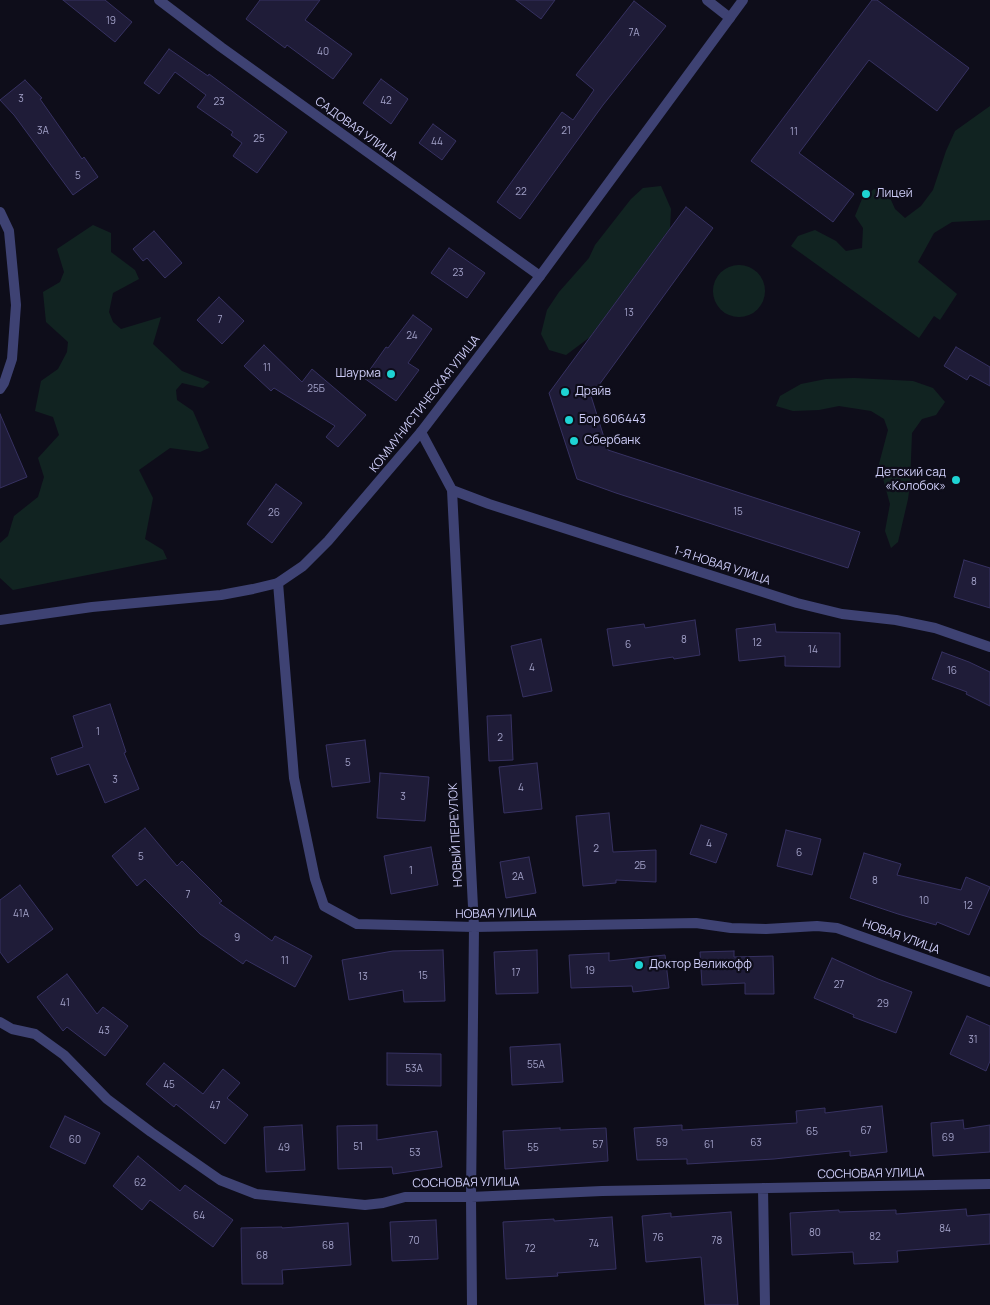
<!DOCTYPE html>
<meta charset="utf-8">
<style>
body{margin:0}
canvas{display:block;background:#0e0d1a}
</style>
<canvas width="990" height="1305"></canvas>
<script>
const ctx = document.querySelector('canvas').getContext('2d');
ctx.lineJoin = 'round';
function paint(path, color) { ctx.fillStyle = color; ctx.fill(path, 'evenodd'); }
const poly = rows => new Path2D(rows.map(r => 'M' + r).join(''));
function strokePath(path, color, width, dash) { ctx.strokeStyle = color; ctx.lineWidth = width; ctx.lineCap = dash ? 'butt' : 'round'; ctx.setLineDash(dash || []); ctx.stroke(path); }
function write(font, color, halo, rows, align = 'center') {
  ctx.font = font + ' Manrope,sans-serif'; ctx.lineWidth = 4.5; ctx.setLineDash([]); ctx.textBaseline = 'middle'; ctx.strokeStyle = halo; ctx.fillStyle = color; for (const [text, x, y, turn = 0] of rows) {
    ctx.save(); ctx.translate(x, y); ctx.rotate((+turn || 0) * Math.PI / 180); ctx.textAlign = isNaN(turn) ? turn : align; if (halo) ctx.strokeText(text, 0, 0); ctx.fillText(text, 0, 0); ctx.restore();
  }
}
paint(poly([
 [990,106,990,220,952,222,934,233,918,262,957,294,940,320,934,316,919,338,791,246,798,236,815,230,836,241,846,251,862,248,863,228,855,216,862,199,874,189,887,191,895,209,905,218,921,206,933,190,946,151,955,131],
 [661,186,671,209,670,228,590,337,566,355,549,350,541,334,547,310,559,292,589,258,595,245,631,199,643,188],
 [93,225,111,233,111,252,135,270,139,279,113,293,109,312,113,322,121,329,161,317,153,344,182,371,210,382,203,388,182,383,176,390,177,400,193,411,209,448,200,452,170,448,139,470,153,498,145,539,163,550,167,559,13,590,0,578,0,543,8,536,14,516,38,497,44,477,38,458,59,435,53,417,35,411,41,381,58,369,67,352,68,342,46,322,43,292,60,282,64,272,57,249],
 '713 291a26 26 0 1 1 52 0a26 26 0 1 1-52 0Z',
 [854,378,913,381,933,388,945,402,936,415,922,419,912,433,910,484,908,499,898,542,891,548,885,531,890,504,879,464,888,430,884,419,871,411,839,406,819,410,793,411,776,406,780,396,801,384,826,379]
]), '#112321');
const building = poly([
 [63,0,105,0,132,22,115,42,63,0],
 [260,0,320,0,305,20,352,54,333,79,287,45,285,48,246,19,260,0],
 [516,0,555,0,541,19,516,0],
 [872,0,877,0,969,68,937,111,869,60,799,153,854,194,833,222,751,161,872,0],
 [634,1,666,26,603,105,520,219,497,202,562,112,573,120,594,90,576,75,634,1],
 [169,49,208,76,209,74,287,132,257,173,233,156,242,143,231,135,233,132,197,107,206,95,175,72,159,94,144,83,169,49],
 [381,79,408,99,391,124,363,103,381,79],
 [25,80,42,98,40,99,82,159,84,157,98,177,73,195,14,115,0,100,25,80],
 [433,124,456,141,442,160,419,143,433,124],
 [686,207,713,228,591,396,608,450,860,532,848,568,616,493,577,479,549,393,686,207],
 [154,231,182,263,165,278,147,258,143,261,133,249,154,231],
 [449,248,485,273,467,298,431,273,449,248],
 [219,297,244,321,222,344,197,320,219,297],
 [413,315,432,329,408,363,419,370,396,401,364,378,386,347,388,348,413,315],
 [264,345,302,382,312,369,366,415,338,447,326,437,335,426,274,388,271,391,244,366,264,345],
 [956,347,990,367,990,386,970,375,967,380,944,366,956,347],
 [0,414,27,477,0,488,0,414],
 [276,484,302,503,272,543,247,524,276,484],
 [964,560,990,568,990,608,954,597,964,560],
 [695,620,700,655,674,659,673,657,613,666,607,629,644,624,645,628,695,620],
 [775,624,776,632,840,633,840,667,785,666,785,656,739,661,736,629,775,624],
 [541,639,552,691,523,697,511,646,541,639],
 [942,652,969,662,990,672,990,706,966,694,967,692,932,679,942,652],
 [110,704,126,752,124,753,139,789,105,803,89,764,57,775,51,758,83,747,73,716,110,704],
 [511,715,513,760,489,761,487,716,511,715],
 [365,740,370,782,332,787,326,745,365,740],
 [537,763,542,809,504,813,499,767,537,763],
 [380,773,429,777,425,821,377,818,380,773],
 [609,813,613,852,656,850,656,882,616,880,616,883,583,886,576,816,609,813],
 [701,825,727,834,716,863,690,854,701,825],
 [145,828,177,866,182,861,222,901,219,903,272,941,275,936,312,956,295,987,246,960,243,964,200,934,145,879,137,886,112,856,145,828],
 [786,830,821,839,812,875,777,866,786,830],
 [431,847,438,885,391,894,384,856,431,847],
 [864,853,901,864,897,875,961,890,966,877,990,887,969,935,937,922,936,925,898,914,850,898,864,853],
 [529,857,536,893,506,898,500,862,529,857],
 [20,885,53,929,8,963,0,952,0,900,20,885],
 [443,950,445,1001,404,1002,403,990,349,1000,342,960,393,951,443,950],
 [537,950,538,993,496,994,494,952,537,950],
 [734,951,734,957,773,956,774,994,745,994,745,983,702,985,700,952,734,951],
 [609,953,609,961,665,955,669,988,633,992,632,986,571,988,569,955,609,953],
 [832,958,878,979,912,992,896,1033,853,1017,854,1015,814,998,832,958],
 [67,974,97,1014,103,1007,128,1026,105,1056,67,1027,63,1031,37,997,67,974],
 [967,1016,990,1026,990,1061,986,1071,950,1054,967,1016],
 [560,1044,563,1082,512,1085,510,1047,560,1044],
 [387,1053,441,1054,441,1086,387,1085,387,1053],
 [164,1063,203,1094,223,1069,240,1083,227,1098,248,1115,225,1144,176,1104,174,1107,146,1084,164,1063],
 [882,1106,887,1152,850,1156,850,1151,774,1159,687,1164,687,1159,637,1160,634,1128,682,1125,682,1130,797,1123,796,1111,825,1108,825,1113,882,1106],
 [65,1116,100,1133,85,1164,50,1147,65,1116],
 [963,1120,964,1129,990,1125,990,1152,933,1156,931,1123,963,1120],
 [302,1125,305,1170,266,1172,264,1127,302,1125],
 [377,1125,377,1140,437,1131,442,1167,393,1174,392,1167,338,1169,337,1126,377,1125],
 [560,1128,560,1130,606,1128,608,1161,505,1169,503,1131,560,1128],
 [138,1156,180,1191,185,1185,233,1220,213,1247,150,1200,142,1210,113,1186,138,1156],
 [966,1209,967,1216,990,1214,990,1244,897,1251,898,1262,854,1264,853,1252,792,1255,790,1213,839,1210,839,1212,896,1210,896,1214,966,1209],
 [731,1212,738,1305,705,1305,701,1257,646,1262,642,1216,671,1213,671,1217,731,1212],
 [612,1217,616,1269,557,1273,558,1276,506,1279,503,1222,554,1219,554,1221,612,1217],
 [436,1220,438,1259,392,1261,390,1222,436,1220],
 [348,1223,351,1265,282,1270,283,1284,242,1284,241,1228,282,1227,282,1228,348,1223]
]);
paint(building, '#1f1c38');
strokePath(building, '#363161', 1);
strokePath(poly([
 [159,0,221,47,540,276],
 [707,0,730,18],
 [0,212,9,231,16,305,12,359,4,383,0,389],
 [421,432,452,490,474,927,471,1197,472,1305],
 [452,490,489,504,797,603,842,614,896,620,935,628,990,647],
 [278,583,294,778,315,879,324,906,357,924,474,927,696,923,731,928,766,929,817,926,837,928,990,982],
 [0,1022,12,1029,35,1034,64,1055,107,1099,151,1132,220,1180,256,1194,365,1205,383,1203,405,1197,471,1197,602,1191,990,1184],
 [763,1188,765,1305]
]), '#3e4273', 10);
strokePath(poly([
 [0,620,92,607,221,595,253,589,278,583,303,566,328,541,421,432,540,276,743,0]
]), '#3e4273', 10);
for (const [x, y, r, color] of [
 [866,194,5,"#1ed3d3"],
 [391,374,5,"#1ed3d3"],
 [565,392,5,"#1ed3d3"],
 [569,420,5,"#1ed3d3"],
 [574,441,5,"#1ed3d3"],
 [956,480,5,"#1ed3d3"],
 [639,965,5,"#1ed3d3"]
]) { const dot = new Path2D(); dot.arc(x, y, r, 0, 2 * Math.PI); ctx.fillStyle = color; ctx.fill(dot); strokePath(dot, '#0e0d1a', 2); }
write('10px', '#a2a1c8', null, [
 ["19",111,21],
 ["7А",634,33],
 ["40",323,52],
 ["3",21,99],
 ["42",386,101],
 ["23",219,102],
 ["3А",43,131],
 ["21",566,131],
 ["11",794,132],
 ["25",259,139],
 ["44",437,142],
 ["5",78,176],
 ["22",521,192],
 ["23",458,273],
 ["13",629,313],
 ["7",220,320],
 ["24",412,336],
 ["11",267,368],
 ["25Б",316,389],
 ["15",738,512],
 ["26",274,513],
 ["8",974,582],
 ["8",684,640],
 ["12",757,643],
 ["6",628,645],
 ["14",813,650],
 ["4",532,668],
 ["16",952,671],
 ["1",98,732],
 ["2",500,738],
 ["5",348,763],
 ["3",115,780],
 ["4",521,788],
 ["3",403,797],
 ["4",709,844],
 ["2",596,849],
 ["6",799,853],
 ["5",141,857],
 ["2Б",640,866],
 ["1",411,871],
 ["2А",518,877],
 ["8",875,881],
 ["7",188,895],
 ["10",924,901],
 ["12",968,906],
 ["41А",21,914],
 ["9",237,938],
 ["11",285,961],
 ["19",590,971],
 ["17",516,973],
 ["15",423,976],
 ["13",363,977],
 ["27",839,985],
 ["41",65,1003],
 ["29",883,1004],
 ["43",104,1031],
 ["31",973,1040],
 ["55А",536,1065],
 ["53А",414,1069],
 ["45",169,1085],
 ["47",215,1106],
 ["67",866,1131],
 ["65",812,1132],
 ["69",948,1138],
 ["60",75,1140],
 ["59",662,1143],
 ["63",756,1143],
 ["57",598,1145],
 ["61",709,1145],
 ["51",358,1147],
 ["49",284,1148],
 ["55",533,1148],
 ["53",415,1153],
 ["62",140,1183],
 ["64",199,1216],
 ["84",945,1229],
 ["80",815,1233],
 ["82",875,1237],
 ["76",658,1238],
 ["70",414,1241],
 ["78",717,1241],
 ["74",594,1244],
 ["68",328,1246],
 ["72",530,1249],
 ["68",262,1256]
]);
write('12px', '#cecdf8', '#0e0d1a', [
 ["САДОВАЯ УЛИЦА",356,129,36],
 ["КОММУНИСТИЧЕСКАЯ УЛИЦА",425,404,-52],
 ["1-Я НОВАЯ УЛИЦА",722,566,18],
 ["НОВЫЙ ПЕРЕУЛОК",456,835,-93],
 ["НОВАЯ УЛИЦА",496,914,-1],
 ["НОВАЯ УЛИЦА",901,937,20],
 ["СОСНОВАЯ УЛИЦА",871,1174,-1],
 ["СОСНОВАЯ УЛИЦА",466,1183,-1]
]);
write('12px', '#cecdf8', '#0e0d1a', [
 ["Лицей",876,194],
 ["Шаурма",381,374,"right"],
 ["Драйв",575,392],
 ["Бор 606443",579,420],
 ["Сбербанк",584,441],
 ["Детский сад",946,473,"right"],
 ["«Колобок»",946,487,"right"],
 ["Доктор Великофф",649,965]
], 'left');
</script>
